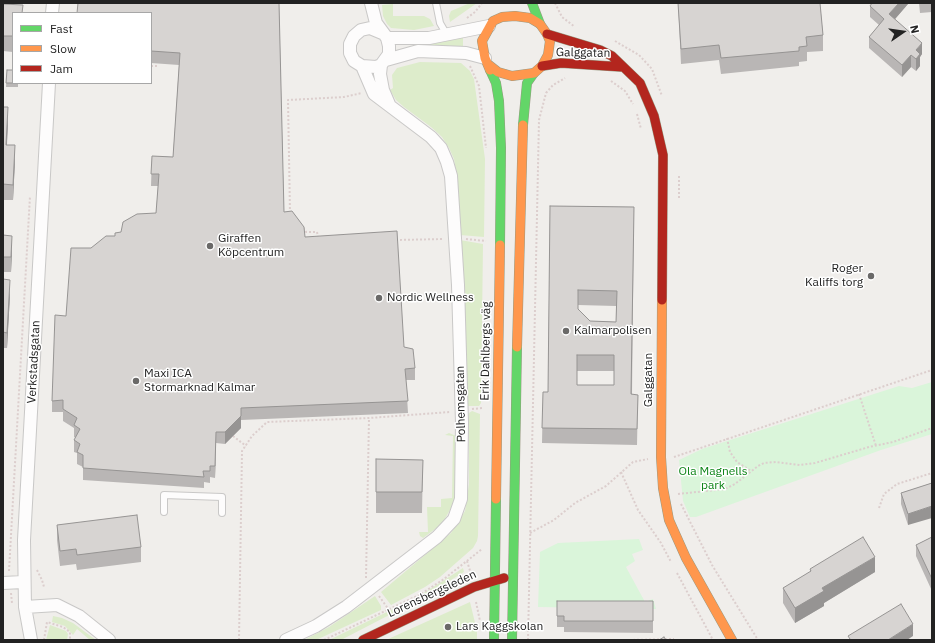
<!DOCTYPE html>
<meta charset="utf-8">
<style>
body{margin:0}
#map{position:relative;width:935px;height:643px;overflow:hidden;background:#f0eeeb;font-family:"IBM Plex Sans",sans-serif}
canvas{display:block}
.frame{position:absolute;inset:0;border:4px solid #222;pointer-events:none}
.legend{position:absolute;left:12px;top:12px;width:140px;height:72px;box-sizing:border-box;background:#fff;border:1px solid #a7a7a7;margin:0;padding:5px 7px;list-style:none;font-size:12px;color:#222}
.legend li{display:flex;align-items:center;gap:8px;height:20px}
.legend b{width:20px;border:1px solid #a7a7a7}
.north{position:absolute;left:883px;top:12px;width:40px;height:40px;-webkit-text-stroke:3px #fff;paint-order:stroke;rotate:77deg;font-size:11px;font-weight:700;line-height:16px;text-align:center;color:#222}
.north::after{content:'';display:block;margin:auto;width:14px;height:18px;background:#222;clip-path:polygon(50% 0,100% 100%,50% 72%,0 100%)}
</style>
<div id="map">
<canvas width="935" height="643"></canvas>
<div class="frame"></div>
<ul class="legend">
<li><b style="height:5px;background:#63d668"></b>Fast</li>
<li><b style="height:5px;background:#ff974d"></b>Slow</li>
<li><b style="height:5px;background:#b3261e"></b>Jam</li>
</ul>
<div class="north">N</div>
</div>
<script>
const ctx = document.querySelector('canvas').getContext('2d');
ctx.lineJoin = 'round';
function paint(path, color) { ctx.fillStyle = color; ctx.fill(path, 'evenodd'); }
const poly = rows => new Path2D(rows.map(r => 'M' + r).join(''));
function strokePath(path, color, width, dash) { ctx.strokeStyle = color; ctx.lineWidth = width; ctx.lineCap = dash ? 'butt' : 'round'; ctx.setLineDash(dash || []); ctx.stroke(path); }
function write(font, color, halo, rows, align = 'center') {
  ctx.font = font + ' "IBM Plex Sans",sans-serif'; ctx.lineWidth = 3; ctx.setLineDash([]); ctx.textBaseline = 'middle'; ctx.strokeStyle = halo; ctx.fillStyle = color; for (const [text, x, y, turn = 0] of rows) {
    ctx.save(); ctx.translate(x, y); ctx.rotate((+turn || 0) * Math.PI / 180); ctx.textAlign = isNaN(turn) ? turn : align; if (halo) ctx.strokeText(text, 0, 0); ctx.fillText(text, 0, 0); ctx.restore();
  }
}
paint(poly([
 [470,3,477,3,450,22,449,16,451,11],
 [393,4,393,16,424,16,430,19,434,26,414,30,391,28,387,24,383,16,382,5],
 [463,36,463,46,425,46,425,44],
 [420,62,461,63,470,71,474,79,485,159,484,237,460,235,456,172,454,159,449,148,442,137,431,127,404,107,396,100,390,90,393,88,392,75,397,68],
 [460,240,483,244,481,403,479,406,468,406],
 [472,411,480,414,478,536,477,541,473,548,440,577,425,587,391,605,381,592,451,533,465,511,469,484,469,413],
 [449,433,456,436,455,501,442,524,423,538,420,536,419,532,428,532,427,507,441,507,441,499,452,498,453,436,445,435],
 [463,568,464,572,422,598,341,640,329,640,416,598],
 [375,596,381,606,381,610,316,640,304,640,329,627],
 [470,602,477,631,477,640,386,640],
 [53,616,62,618,73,623,96,640,90,640,77,629,73,635,65,626,52,622],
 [50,625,66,631,68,634,67,640,46,640]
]), '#ddeccb');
paint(poly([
 [932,382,932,434,881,450,696,517,690,517,683,501,679,460,702,449,899,386,912,388],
 [639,539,643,550,632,554,635,561,626,567,645,602,653,599,656,609,538,607,540,552,558,543]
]), '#daf5da');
const lane = poly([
 [436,3,440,23,447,35],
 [164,512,164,495,222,497,222,513]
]);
const street = poly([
 [371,3,376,23,387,38,389,46,389,54,381,65,376,67,362,66,354,61,350,53,350,44,354,36,361,30,370,28,382,33],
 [52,13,53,3],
 [387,38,429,38,489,26],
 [386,60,418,51,466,53,485,58],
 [381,65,380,74,383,90,389,104],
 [3,583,23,582],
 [25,607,57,605,79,616,109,640],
 [31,640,25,607,24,540,49,83],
 [286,640,316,626,346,607,437,537,454,519,461,499,462,423,458,285,451,176,447,162,441,148,431,137,374,94,362,66]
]);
const fast = poly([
 [532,3,540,24],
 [490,70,496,83,499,101,501,148,500,245],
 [523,125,527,83,534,73],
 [494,640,496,499],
 [512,640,517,347]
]);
const slow = poly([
 [489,65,498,72,512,76,534,73,542,66,548,55,550,41,547,34,540,24,530,18,515,16,502,17,493,21,482,41,485,58,490,70],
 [662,300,661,457,663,488,669,520,686,558,732,640],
 [517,347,523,125],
 [496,499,500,245]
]);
const jam = poly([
 [547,34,600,50,612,56,640,83,654,116,663,155,662,300],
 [542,66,561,63,623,67],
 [363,640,474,587,504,578]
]);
strokePath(lane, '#c9c8c7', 8);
strokePath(street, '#c9c8c7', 14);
strokePath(fast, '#999a82', 10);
strokePath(slow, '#999a82', 10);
strokePath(jam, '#999a82', 10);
strokePath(poly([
 [555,3,562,17,575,27],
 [467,18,475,12,482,3],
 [615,41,639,55,652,69,662,96],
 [151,66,157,66],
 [470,66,479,86,486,148],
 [611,81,625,91,633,104],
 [637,114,641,129],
 [679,198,679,176],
 [290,213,288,100,344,97,362,93],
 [303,228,306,232,317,232,318,237],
 [466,239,486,241],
 [396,240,444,239],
 [859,394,876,446],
 [472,409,483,408],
 [233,436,246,446],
 [727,438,730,452,737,462,751,471],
 [674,457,932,370],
 [621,472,638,510,661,543,671,562],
 [678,494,725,489,735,484,758,466,764,463,776,462,800,465,815,463,869,447,893,442,932,428],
 [681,504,712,565,758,640],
 [879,508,884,494,897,484,932,473],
 [530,533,554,520,575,503,606,486,633,462,648,459],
 [467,561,471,574],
 [37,570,42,580,44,587],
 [9,571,30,196],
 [677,573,713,640],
 [366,578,369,418],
 [11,593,12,603],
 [379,596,389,610],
 [476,602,480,621],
 [44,640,47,622,63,627,70,632,70,640],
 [239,640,242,451,252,436,267,422,369,418,450,412],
 [324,640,421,594,444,579,482,549],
 [528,640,539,120,546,93,553,85,565,78],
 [629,640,674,639]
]), '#dccecd', 2, [2, 2]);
strokePath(lane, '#fdfcfc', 6);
strokePath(street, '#fdfcfc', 12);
strokePath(fast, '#63d668', 9);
strokePath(slow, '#ff974d', 9);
strokePath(jam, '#b3261e', 9);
paint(poly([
 [279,3,284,212,305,237,404,347,415,368,415,380,406,380,408,413,241,420,241,428,225,444,216,443,215,478,210,477,210,483,204,482,204,488,83,480,83,467,77,464,77,453,74,452,74,440,76,438,74,437,74,428,63,421,63,412,52,412,52,401,66,316,91,248,115,236,156,213,158,186,151,186,152,156,173,157,179,65,151,63,151,13],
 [678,3,820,3,823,35,823,51,807,52,807,61,799,62,799,66,721,74,719,60,681,64],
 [872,3,932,3,932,12,920,13,919,3,908,4,895,19,922,54,920,57,920,66,916,71,911,67,902,77,869,48,869,37,879,25,870,17,870,6],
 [3,4,23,13,13,13,13,52,3,51],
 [7,70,18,83,18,87,6,87],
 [3,107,8,122,7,145,15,160,13,200,3,200],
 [550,206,634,207,632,394,638,395,637,445,542,443,543,392,548,392],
 [578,305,616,306,616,322,590,321,578,309],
 [577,371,614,371,614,385,577,385],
 [3,235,12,251,11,272,3,272],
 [3,279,10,295,7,348,3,348],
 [376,459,423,460,422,513,376,513],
 [932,483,908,525,901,504,901,493],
 [57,525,141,547,141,562,77,570,76,564,60,566,57,540],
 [932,537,932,591,916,556,916,545],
 [810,569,875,572,824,603,824,606,795,623,783,603,783,588,810,572],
 [557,601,653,601,653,633,564,632,564,627,557,627]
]), '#b9b6b5');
paint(poly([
 [899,3,908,3,908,4,889,26,889,14],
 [922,43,922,54,920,57,920,66,916,71,916,50],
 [911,55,911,67,902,77,902,65],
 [8,107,8,122,6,160,6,145],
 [15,145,15,160,13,200,13,185],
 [12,236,12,251,11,272,11,257],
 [10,280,10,295,7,348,7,333],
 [241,416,241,428,225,444,225,432],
 [216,432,216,443,215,478,215,466],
 [932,506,932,518,908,525,908,514],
 [875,557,875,572,824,603,824,606,795,623,795,608,822,588],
 [913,624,913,636,907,640,888,640]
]), '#969493');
const building = poly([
 [78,3,279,3,284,212,292,211,304,227,305,237,397,231,404,347,413,349,415,368,405,369,408,401,241,408,241,416,225,432,216,432,215,466,210,466,210,471,203,471,204,477,83,468,83,455,77,452,80,444,74,440,80,429,74,425,77,418,63,409,63,400,52,401,55,315,66,316,71,248,91,248,106,236,115,236,115,233,121,232,123,222,137,214,156,213,159,174,151,174,152,156,173,157,180,53,151,51,151,13,77,13,78,3],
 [678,3,820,3,823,35,806,37,807,46,799,47,799,51,721,58,719,45,681,49,678,3],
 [872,3,899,3,889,14,922,43,916,50,920,54,916,59,911,55,902,65,869,37,884,19,870,6,872,3],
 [3,4,23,5,22,13,13,13,13,36,3,36,3,4],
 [7,70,13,70,13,83,18,83,6,83,7,70],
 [3,107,8,107,6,145,15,145,13,185,3,184,3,107],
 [550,206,634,207,631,394,638,395,637,429,542,428,543,392,548,392,550,206],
 [578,290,617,291,616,322,590,321,578,309,578,290],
 [577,355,614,355,614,385,577,385,577,355],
 [3,235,12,236,11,257,3,257,3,235],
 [3,279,10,280,7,333,3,332,3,279],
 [376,459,423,460,422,492,376,492,376,459],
 [932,483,932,506,908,514,901,493,932,483],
 [137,515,141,547,77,555,76,549,60,551,57,525,137,515],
 [863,537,875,557,822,588,824,591,795,608,783,588,811,571,810,569,863,537],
 [932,537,932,579,916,545,932,537],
 [557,601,653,601,653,621,564,621,564,616,557,616,557,601],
 [901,604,913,624,888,640,848,640,850,639,848,636,901,604],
 [664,637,666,640,659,640,664,637]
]);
paint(building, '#d7d4d2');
strokePath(building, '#969493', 1);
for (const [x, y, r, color] of [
 [210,246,4,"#6a6968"],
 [871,276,4,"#6a6968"],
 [379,298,4,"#6a6968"],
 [566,331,4,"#6a6968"],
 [136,381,4,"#6a6968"],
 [448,627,4,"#6a6968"]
]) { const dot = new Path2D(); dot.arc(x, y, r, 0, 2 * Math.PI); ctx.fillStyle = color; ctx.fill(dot); strokePath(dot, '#fff', 1.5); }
write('12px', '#222', '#fff', [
 ["Galggatan",583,53,1],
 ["Erik Dahlbergs väg",486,351,-89],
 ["Verkstadsgatan",34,362,-87],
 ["Galggatan",649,380,-90],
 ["Polhemsgatan",461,404,-91],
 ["Lorensbergsleden",432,594,-25]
]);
write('12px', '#222', '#fff', [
 ["Giraffen",218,239],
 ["Köpcentrum",218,253],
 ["Roger",863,269,"right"],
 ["Kaliffs torg",863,283,"right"],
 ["Nordic Wellness",387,298],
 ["Kalmarpolisen",574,331],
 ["Maxi ICA",144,374],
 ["Stormarknad Kalmar",144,388],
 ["Lars Kaggskolan",456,627]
], 'left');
write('12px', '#0c8416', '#fff', [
 ["Ola Magnells",713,472],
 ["park",713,486]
]);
</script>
